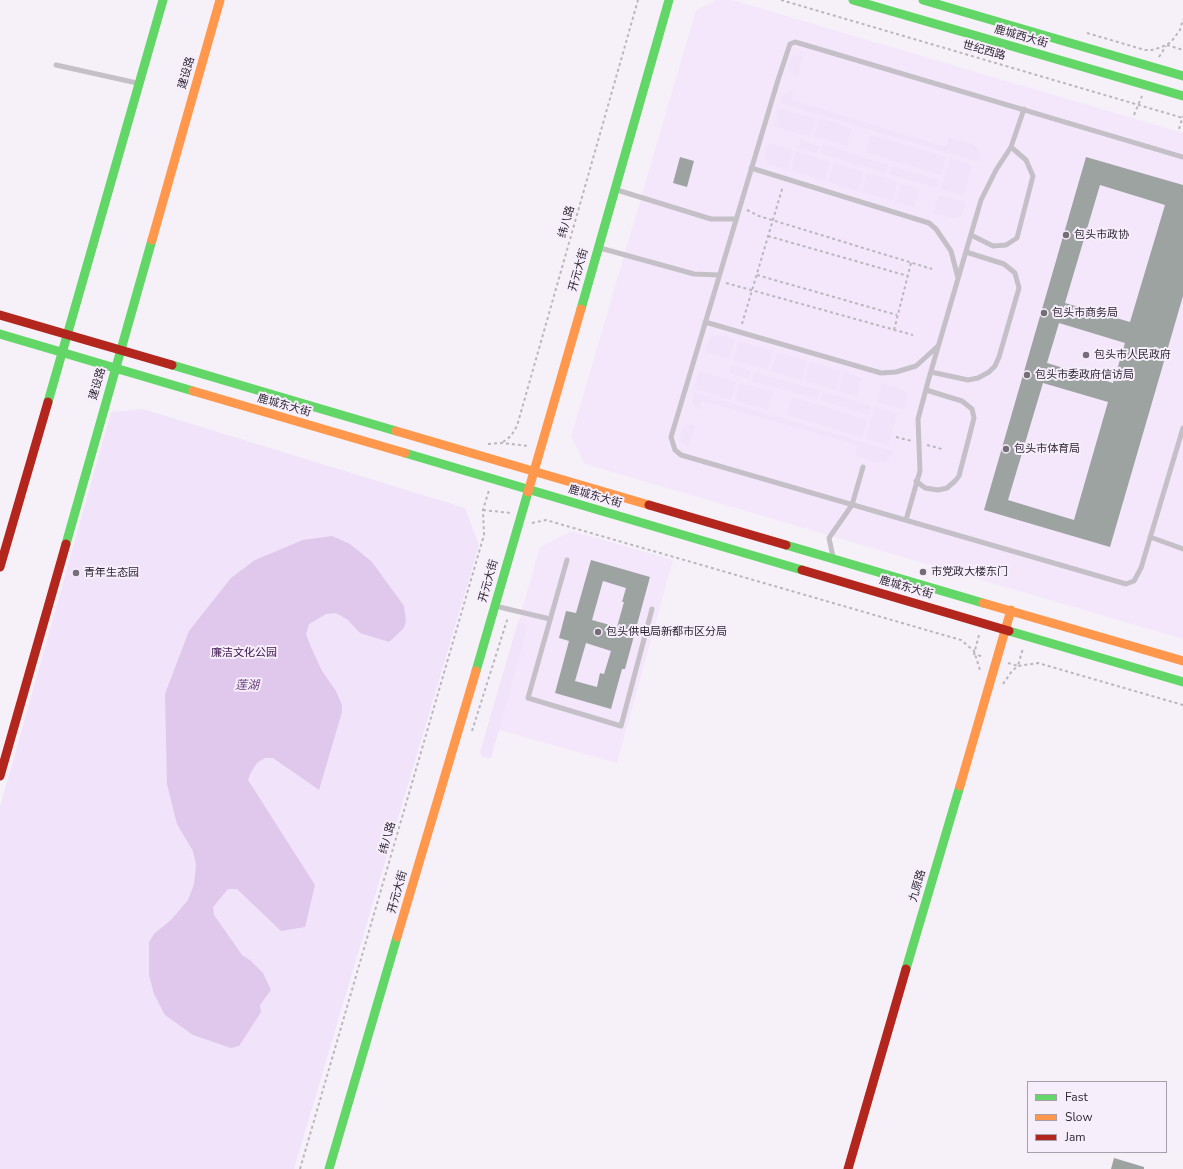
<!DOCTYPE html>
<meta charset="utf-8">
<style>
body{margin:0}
#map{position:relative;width:1183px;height:1169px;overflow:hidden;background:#f6f1f8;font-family:"Nunito Sans",sans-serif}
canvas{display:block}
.legend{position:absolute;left:1027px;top:1081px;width:140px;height:72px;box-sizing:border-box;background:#f7eefb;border:1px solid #a79fab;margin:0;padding:5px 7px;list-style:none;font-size:12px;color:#2f2834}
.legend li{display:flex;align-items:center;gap:8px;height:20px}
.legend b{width:20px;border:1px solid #a79fab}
</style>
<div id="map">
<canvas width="1183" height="1169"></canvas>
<ul class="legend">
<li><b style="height:5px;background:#63d668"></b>Fast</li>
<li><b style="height:5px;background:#ff974d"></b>Slow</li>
<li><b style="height:5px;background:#b3261e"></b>Jam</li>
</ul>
</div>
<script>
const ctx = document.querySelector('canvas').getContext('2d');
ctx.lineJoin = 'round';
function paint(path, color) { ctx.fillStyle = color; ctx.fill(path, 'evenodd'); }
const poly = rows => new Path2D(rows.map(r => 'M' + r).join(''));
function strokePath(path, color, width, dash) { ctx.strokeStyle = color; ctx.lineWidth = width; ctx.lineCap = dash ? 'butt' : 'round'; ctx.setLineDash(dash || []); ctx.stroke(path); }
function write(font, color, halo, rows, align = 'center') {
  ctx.font = font + ' "Nunito Sans","Noto Sans SC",sans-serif'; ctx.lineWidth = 4; ctx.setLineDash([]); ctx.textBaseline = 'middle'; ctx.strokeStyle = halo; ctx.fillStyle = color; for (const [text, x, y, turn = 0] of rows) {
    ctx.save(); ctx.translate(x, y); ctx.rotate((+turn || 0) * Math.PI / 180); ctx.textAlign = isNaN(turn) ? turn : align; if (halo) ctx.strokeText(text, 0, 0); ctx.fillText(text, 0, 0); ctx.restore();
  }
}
paint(poly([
 [717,0,732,0,1183,133,1183,639,585,464,571,437,696,10],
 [572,531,673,560,617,763,488,727,540,547]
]), '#f4e7fb');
paint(poly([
 [797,55,803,56,797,77,790,73,788,67,791,59],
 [794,89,791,97,792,100,942,146,946,146,949,138,973,144,979,151,980,159,978,162,780,103,785,93],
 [779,108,816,119,810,137,774,126],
 [820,118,852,128,847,146,814,136],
 [871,135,946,157,941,175,866,152],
 [800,140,819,146,817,154,798,148],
 [768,143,793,150,787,170,772,165,767,162,765,154],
 [823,144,888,165,886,173,820,153],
 [796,151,830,162,825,180,791,171],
 [950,158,972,165,963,196,941,189],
 [834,163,864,172,858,191,828,182],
 [892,166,939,180,937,188,889,174],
 [867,173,898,182,892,201,862,192],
 [901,184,919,189,914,207,896,202],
 [939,195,966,203,961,216,955,219,933,213],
 [720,335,735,340,730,359,705,352,710,338],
 [739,341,773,351,768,370,733,360],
 [777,352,807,361,801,380,771,371],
 [810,362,841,371,835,390,805,381],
 [732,365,751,371,748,379,729,373],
 [699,371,736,382,731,400,694,389],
 [754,372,820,391,818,399,752,381],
 [844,372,862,378,857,396,839,391],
 [740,383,773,392,768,410,735,401],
 [882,383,900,389,905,393,907,398,904,410,877,402],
 [694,392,892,451,892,454,885,462,878,463,855,455,857,447,854,444,704,401,701,402,699,411,692,402],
 [824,392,871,406,869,415,821,400],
 [792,397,867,420,862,437,787,415],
 [875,407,897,414,888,445,866,439],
 [143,409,465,508,479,545,294,1169,0,1169,0,807,111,412],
 [691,424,695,425,689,446,682,442,680,437,683,428],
 [518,622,528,625,491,758,482,757,480,752]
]), '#f1e3f9');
paint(poly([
 [332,536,350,544,372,562,404,606,406,621,404,628,389,642,360,633,348,620,336,613,326,614,309,624,306,634,310,645,322,671,336,691,342,705,342,712,319,790,273,758,265,758,257,763,251,772,248,780,315,885,305,927,281,931,237,889,228,889,213,907,214,915,242,955,251,961,263,973,271,990,260,1005,261,1012,239,1046,231,1048,193,1035,165,1015,154,994,149,975,149,942,154,934,171,920,188,900,194,884,196,865,193,851,177,824,167,784,165,694,189,631,231,578,255,560,303,540]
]), '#dfc8eb');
paint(poly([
 [680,157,694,161,687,187,673,183],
 [1086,157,1183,185,1183,296,1110,547,984,510],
 [1100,185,1165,205,1130,322,1065,303],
 [1059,323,1125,343,1113,383,1047,363],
 [1043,383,1108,402,1074,520,1008,500],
 [591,560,650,577,625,669,622,669,611,709,555,693,569,641,559,638,566,611,576,613],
 [603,581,626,588,622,602,624,602,617,627,592,620],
 [586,643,611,651,604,674,600,673,597,687,575,681],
 [1114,1158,1144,1167,1144,1169,1111,1169]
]), '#9ca3a0');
strokePath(poly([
 [781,0,1183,118],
 [1087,33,1145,50,1152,50,1162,47,1171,42,1180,30,1183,19],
 [1167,45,1183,50],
 [1159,57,1166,46],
 [1134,115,1142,96],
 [1179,129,1183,116],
 [747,210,759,216,932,269],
 [768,236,908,276],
 [757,275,897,315],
 [726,283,913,335],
 [742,324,783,186],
 [894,330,911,263],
 [896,437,912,441],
 [503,442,511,436,517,426,638,0],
 [488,444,502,443,529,446],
 [927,445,942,449],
 [483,510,511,513],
 [532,523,546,520,961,640,974,651,980,670],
 [979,635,974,654,984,657],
 [1008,663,1018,666,1023,648],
 [1003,684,1012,671,1018,666,1038,663,1183,705],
 [472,731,508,617],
 [300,1169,484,535,483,510,489,490]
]), '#bab6bc', 2, [3, 3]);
strokePath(poly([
 [56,65,137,83],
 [1183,157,802,44,795,42,790,44,778,80,671,437,675,450,681,455,1126,584,1134,581,1141,568,1183,428],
 [751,168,929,223,936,229,951,251,958,278],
 [617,190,711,219,736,219],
 [971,235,993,246,1006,245,1017,238,1033,176,1026,160,1011,147],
 [600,248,694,274,719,275],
 [705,322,881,373,896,372,916,366,938,346],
 [931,372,968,380,978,378,989,372,995,366,999,357,1019,288,1015,273,1004,264,966,252],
 [916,481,925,488,938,490,947,488,955,481,959,476,974,418,972,409,962,401,926,390],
 [906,520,920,471,918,419,929,378,981,200,996,170,1011,147,1024,109],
 [1150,537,1183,549],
 [833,557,829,538,852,505,863,467],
 [567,560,528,698,621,726,652,609],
 [495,606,550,619]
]), '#c5c0c7', 5);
strokePath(poly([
 [853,0,1183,96],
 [923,0,1183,76],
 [581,309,669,0],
 [0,334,193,391],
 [172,365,396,431],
 [48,402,163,0],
 [405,453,802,570],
 [66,544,152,240],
 [786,545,983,603],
 [1009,631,1183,682],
 [476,671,528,492],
 [906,969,960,786],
 [329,1169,397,937]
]), '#63d668', 9);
strokePath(poly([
 [152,240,220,0],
 [193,391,405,453],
 [396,431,649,505],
 [528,492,581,309],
 [983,603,1183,661],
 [960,786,1011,610],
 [397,937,476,671]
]), '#ff974d', 9);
strokePath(poly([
 [0,315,172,365],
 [649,505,786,545],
 [0,567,48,402],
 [802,570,1009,631],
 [0,776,66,544],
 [848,1169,906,969]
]), '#b3261e', 9);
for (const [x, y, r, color] of [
 [1066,235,4,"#756e79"],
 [1044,313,4,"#756e79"],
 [1086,355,4,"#756e79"],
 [1027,375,4,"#756e79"],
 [1006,449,4,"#756e79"],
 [923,572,4,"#756e79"],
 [76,573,4,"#756e79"],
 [598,632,4,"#756e79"]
]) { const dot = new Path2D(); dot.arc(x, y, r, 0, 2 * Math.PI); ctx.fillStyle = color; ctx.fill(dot); strokePath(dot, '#f7eefb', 1.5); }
write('11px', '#2f2834', '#f7eefb', [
 ["鹿城西大街",1021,37,16],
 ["世纪西路",984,51,16],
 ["建设路",187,73,-74],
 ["纬八路",567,222,-74],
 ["开元大街",579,270,-74],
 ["建设路",98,384,-74],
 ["鹿城东大街",284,406,16],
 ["鹿城东大街",595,497,16],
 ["开元大街",489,581,-74],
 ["鹿城东大街",906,588,16],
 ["纬八路",388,838,-74],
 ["九原路",918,886,-74],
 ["开元大街",398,892,-74]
]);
write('11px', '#2f2834', '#f7eefb', [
 ["包头市政协",1074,235],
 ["包头市商务局",1052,313],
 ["包头市人民政府",1094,355],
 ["包头市委政府信访局",1035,375],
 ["包头市体育局",1014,449],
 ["市党政大楼东门",931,572],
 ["青年生态园",84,573],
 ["包头供电局新都市区分局",606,632]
], 'left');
write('11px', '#3c144d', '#f7eefb', [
 ["廉洁文化公园",244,653]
]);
write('italic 12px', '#663e7a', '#f7eefb', [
 ["莲湖",247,686]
]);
</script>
